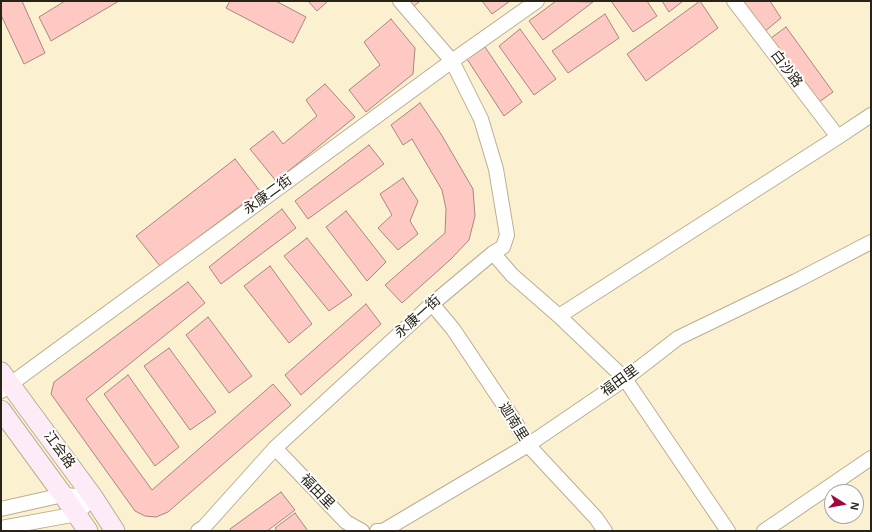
<!DOCTYPE html>
<meta charset="utf-8">
<style>
body{margin:0}
#map{position:relative;width:872px;height:532px;overflow:hidden;background:#fbf1d1;font-family:Arial,sans-serif}
canvas{display:block}
.frame{position:absolute;inset:0;border:2px solid #272317;pointer-events:none}
.north{position:absolute;left:824px;top:484px;width:40px;height:40px;box-sizing:border-box;background:#fefefe;border:1px solid #a8a6a2;border-radius:50%;rotate:101deg;font-size:11px;font-weight:700;line-height:16px;text-align:center;color:#272317}
.north::after{content:'';display:block;margin:auto;width:14px;height:18px;background:#a20540;clip-path:polygon(50% 0,100% 100%,50% 72%,0 100%)}
</style>
<div id="map">
<canvas width="872" height="532"></canvas>
<div class="frame"></div>
<div class="north">N</div>
</div>
<script>
const ctx = document.querySelector('canvas').getContext('2d');
ctx.lineJoin = 'round';
function paint(path, color) { ctx.fillStyle = color; ctx.fill(path, 'evenodd'); }
const poly = rows => new Path2D(rows.map(r => 'M' + r).join(''));
function strokePath(path, color, width, dash) { ctx.strokeStyle = color; ctx.lineWidth = width; ctx.lineCap = dash ? 'butt' : 'round'; ctx.setLineDash(dash || []); ctx.stroke(path); }
function write(font, color, halo, rows, align = 'center') {
  ctx.font = font + ' Arial,"Noto Sans SC",sans-serif'; ctx.lineWidth = 4; ctx.setLineDash([]); ctx.textBaseline = 'middle'; ctx.strokeStyle = halo; ctx.fillStyle = color; for (const [text, x, y, turn = 0] of rows) {
    ctx.save(); ctx.translate(x, y); ctx.rotate((+turn || 0) * Math.PI / 180); ctx.textAlign = isNaN(turn) ? turn : align; if (halo) ctx.strokeText(text, 0, 0); ctx.fillText(text, 0, 0); ctx.restore();
  }
}
const building = poly([
 [1,1,22,1,45,53,24,64,1,15,1,1],
 [65,1,119,1,51,41,39,17,65,1],
 [230,1,276,1,306,17,293,43,226,8,230,1],
 [308,1,328,1,317,11,308,1],
 [408,1,420,1,413,7,408,1],
 [482,1,510,1,492,14,482,1],
 [556,1,593,2,543,40,529,21,556,1],
 [611,1,647,1,657,16,633,32,611,1],
 [662,1,683,1,669,12,662,1],
 [700,1,718,28,646,81,627,54,700,1],
 [741,1,770,1,781,18,764,32,741,1],
 [605,14,619,38,568,73,552,51,605,14],
 [391,19,415,48,413,74,366,112,349,90,380,65,364,42,391,19],
 [786,27,833,92,819,102,771,38,786,27],
 [520,29,556,79,534,95,499,46,520,29],
 [485,47,522,102,504,116,467,59,485,47],
 [325,84,355,117,276,181,250,149,273,131,283,144,317,116,306,100,325,84],
 [420,103,441,134,473,189,475,216,469,240,451,259,402,303,385,285,445,233,446,209,442,190,412,139,403,145,391,125,420,103],
 [369,145,384,164,308,219,295,201,369,145],
 [235,159,260,191,160,266,136,236,235,159],
 [403,178,418,201,410,221,418,234,398,250,378,228,392,215,380,194,403,178],
 [282,209,296,228,221,284,209,267,282,209],
 [346,211,386,262,367,281,326,227,346,211],
 [307,238,352,295,329,311,284,256,307,238],
 [270,266,312,324,289,343,244,286,270,266],
 [188,282,205,303,86,399,152,490,273,384,291,405,168,512,156,517,145,516,135,511,51,394,54,382,188,282],
 [366,304,381,324,301,395,285,375,366,304],
 [208,317,252,376,229,393,186,335,208,317],
 [169,348,216,412,190,430,144,366,169,348],
 [128,375,179,447,155,466,104,394,128,375],
 [281,492,295,510,267,531,231,531,230,529,281,492],
 [295,513,308,531,277,531,275,528,295,513]
]);
paint(building, '#fec9c2');
strokePath(building, '#a78580', 1);
const minor = poly([
 [734,1,838,137],
 [493,253,512,275,559,316,625,379,728,531],
 [432,304,453,329,514,420,528,445,596,518,605,531],
 [559,316,838,137,871,115],
 [1,391,452,61,537,1],
 [275,448,346,522,362,531],
 [1,509,63,495,93,497],
 [1,528,77,514,93,497],
 [198,531,204,527,275,448,432,304,493,253,503,247,507,235,496,169,481,119,452,61,400,1],
 [377,531,383,531,528,445,625,379,678,338,796,281,871,242],
 [764,531,871,458]
]);
const secondary = poly([
 [1,372,93,497,115,531],
 [1,410,63,495,88,531]
]);
strokePath(minor, '#b9ae91', 16);
strokePath(secondary, '#b9ae91', 21);
strokePath(minor, '#fff', 14);
strokePath(secondary, '#feebf8', 19);
write('14px', '#272317', '#fefefe', [
 ["白沙路",786,69,53],
 ["永康二街",268,195,-36],
 ["永康一街",418,317,-42],
 ["福田里",620,381,-36],
 ["迦南里",513,422,58],
 ["江会路",59,450,54],
 ["福田里",317,492,46]
]);
</script>
